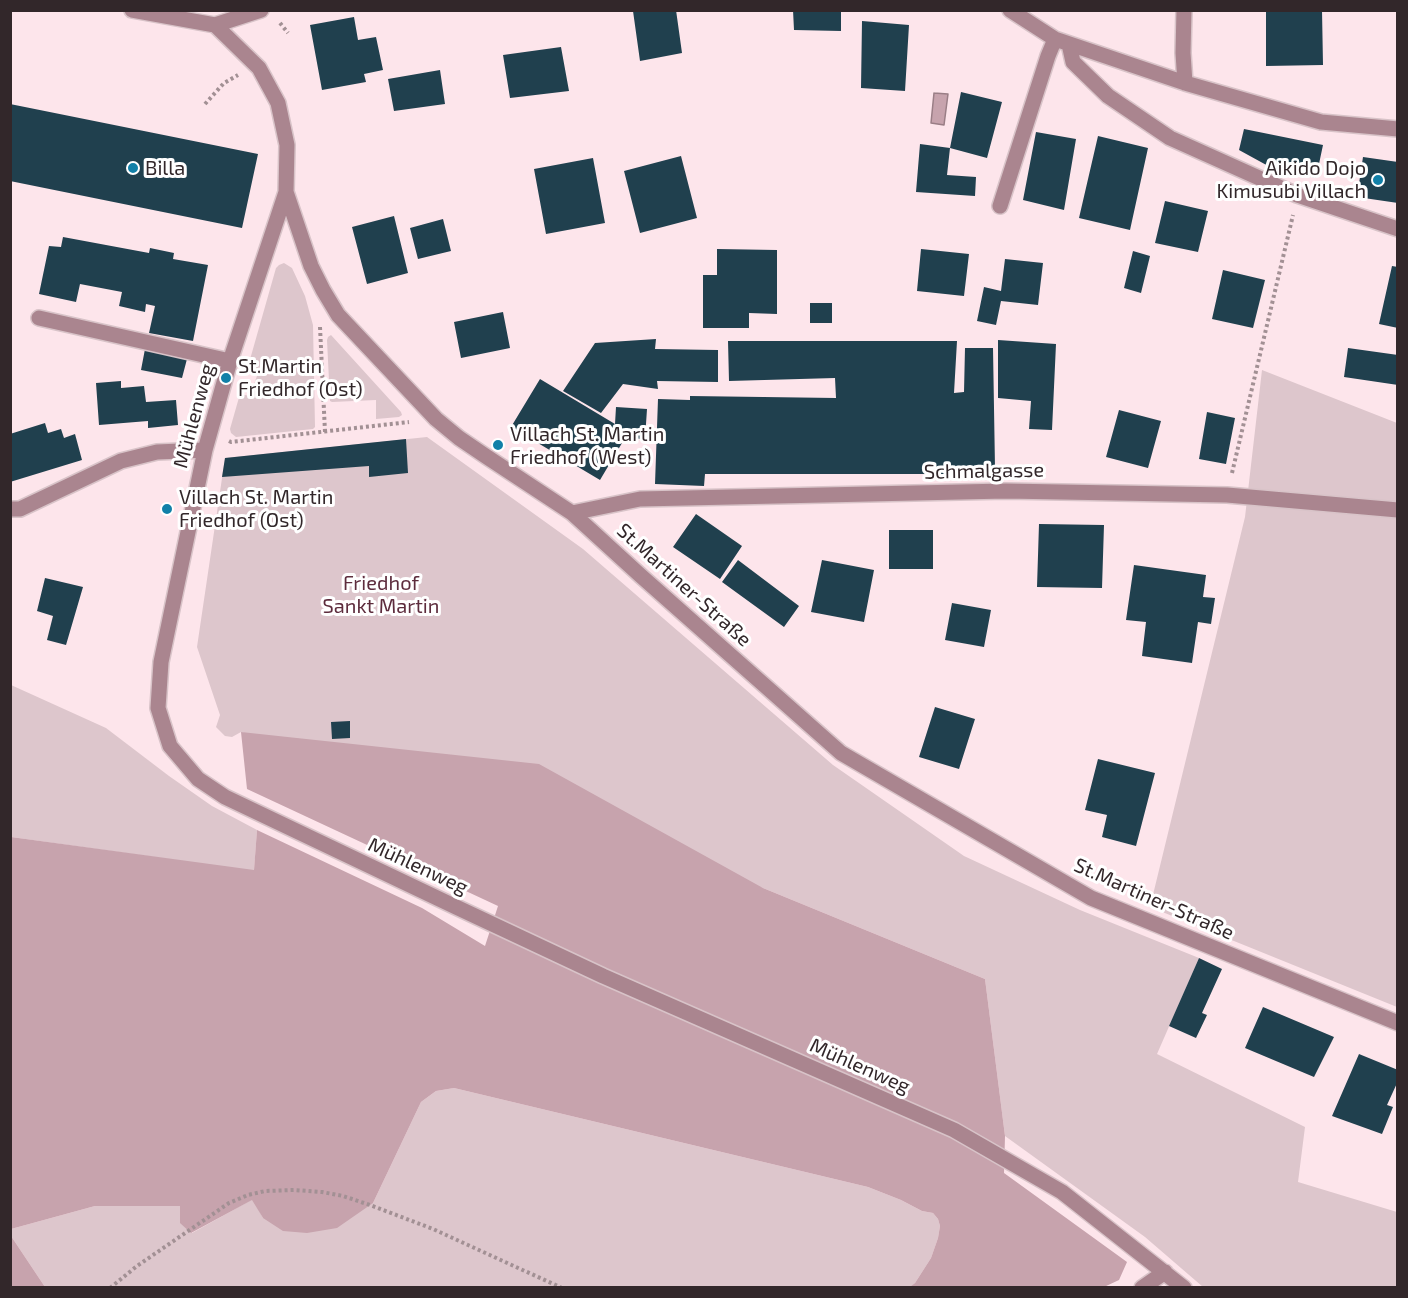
<!DOCTYPE html>
<meta charset="utf-8">
<style>
body{margin:0}
#map{position:relative;width:1408px;height:1298px;overflow:hidden;background:#fde5eb;font-family:"Exo 2",sans-serif}
canvas{display:block}
.frame{position:absolute;inset:0;border:12px solid #32272a;pointer-events:none}
</style>
<div id="map">
<canvas width="1408" height="1298"></canvas>
<div class="frame"></div>
</div>
<script>
const ctx = document.querySelector('canvas').getContext('2d');
ctx.lineJoin = 'round';
function paint(path, color) { ctx.fillStyle = color; ctx.fill(path, 'evenodd'); }
const poly = rows => new Path2D(rows.map(r => 'M' + r).join(''));
function strokePath(path, color, width, dash) { ctx.strokeStyle = color; ctx.lineWidth = width; ctx.lineCap = dash ? 'butt' : 'round'; ctx.setLineDash(dash || []); ctx.stroke(path); }
function write(font, color, halo, rows, align = 'center') {
  ctx.font = font + ' "Exo 2",sans-serif'; ctx.lineWidth = 6; ctx.setLineDash([]); ctx.textBaseline = 'middle'; ctx.strokeStyle = halo; ctx.fillStyle = color; for (const [text, x, y, turn = 0] of rows) {
    ctx.save(); ctx.translate(x, y); ctx.rotate((+turn || 0) * Math.PI / 180); ctx.textAlign = isNaN(turn) ? turn : align; if (halo) ctx.strokeText(text, 0, 0); ctx.fillText(text, 0, 0); ctx.restore();
  }
}
paint(poly([
 [284,263,292,268,305,296,313,325,315,427,313,429,236,437,231,433,230,429,240,394,250,396,259,370,249,363,276,268,279,265],
 [331,335,401,412,402,415,399,417,376,419,376,400,332,402,330,401,327,340,328,337],
 [1262,370,1397,423,1397,1007,1150,907,1245,517],
 [427,437,583,549,833,765,964,856,1080,910,1199,958,1157,1054,1305,1127,1298,1182,1397,1212,1397,1287,1203,1287,1145,1237,1005,1136,985,979,763,888,241,732,232,737,225,736,216,727,220,715,197,647,225,458],
 [11,685,106,728,169,776,212,806,257,830,254,871,11,837],
 [454,1088,868,1187,901,1200,922,1211,933,1213,938,1219,940,1226,938,1238,931,1258,915,1283,910,1288,45,1287,11,1236,11,1229,95,1206,180,1206,192,1233,253,1199,263,1218,373,1203,421,1102,436,1091]
]), '#ddc6cc');
paint(poly([
 [241,732,539,764,763,888,985,979,1005,1136,1004,1173,1127,1262,1119,1280,1104,1287,910,1287,915,1283,931,1258,938,1238,940,1226,938,1219,933,1213,922,1211,901,1200,868,1187,454,1088,436,1091,421,1102,373,1203,337,1228,307,1233,283,1231,263,1218,252,1200,191,1233,180,1223,180,1206,95,1206,11,1229,11,837,254,870,257,830,422,908,485,946,498,906,247,789],
 [10,1236,11,1236,45,1287,11,1287]
]), '#c7a3ad');
const water = poly([
 [934,93,948,94,944,125,931,123,934,93]
]);
paint(water, '#c7a3ad');
strokePath(water, '#9a7e86', 1.5);
paint(poly([
 [676,10,682,53,640,61,633,11],
 [793,10,841,10,841,31,794,30],
 [1266,10,1322,10,1323,65,1266,66],
 [354,17,358,40,376,37,383,70,364,74,366,82,322,90,310,25],
 [862,21,909,25,905,91,861,88],
 [561,47,569,91,510,98,503,55],
 [440,70,445,104,394,111,388,79],
 [961,92,1002,102,987,158,950,148],
 [10,104,258,154,242,228,10,181],
 [1244,129,1323,145,1316,178,1270,167,1239,150],
 [1036,132,1076,139,1064,210,1023,200],
 [1098,136,1148,148,1130,230,1079,218],
 [920,144,950,148,947,175,976,177,975,196,916,192],
 [681,156,697,218,640,233,624,171],
 [1363,157,1398,162,1398,203,1357,197],
 [593,158,605,223,546,234,534,169],
 [1165,201,1208,211,1198,252,1155,243],
 [394,216,408,273,367,284,352,227],
 [443,219,451,251,418,259,410,228],
 [63,237,149,253,150,248,174,253,173,259,208,265,193,341,149,333,155,306,146,304,145,312,119,306,122,292,80,284,76,302,39,294,49,246,61,247],
 [717,249,777,250,777,314,749,313,749,328,703,328,703,275,717,275],
 [921,249,969,254,964,296,917,291],
 [1133,251,1150,256,1141,293,1124,288],
 [1005,259,1043,263,1038,305,1001,301,996,325,977,321,984,287,1001,291],
 [1392,266,1398,267,1398,328,1379,324],
 [1223,270,1265,280,1253,328,1212,319],
 [810,303,832,303,832,323,810,323],
 [503,312,510,348,461,358,454,322],
 [656,339,655,349,718,350,718,382,657,381,658,389,623,384,601,413,563,391,595,343],
 [998,340,1056,344,1052,430,1029,429,1031,401,998,398],
 [728,341,957,341,954,393,964,392,965,348,993,348,995,468,953,467,952,474,705,474,704,486,655,484,658,399,690,400,690,396,836,398,835,378,729,381],
 [1348,348,1398,355,1398,385,1344,377],
 [145,349,187,359,182,378,141,370],
 [540,379,615,424,616,407,647,409,645,439,625,438,600,480,511,427],
 [121,381,121,388,144,386,146,402,176,400,178,425,148,428,148,421,99,425,96,383],
 [1119,410,1161,421,1148,468,1106,457],
 [1207,412,1235,418,1226,464,1199,459],
 [45,423,48,433,61,429,64,438,75,434,82,460,10,482,10,434],
 [406,439,408,473,369,477,369,466,222,477,225,458],
 [696,514,742,546,720,579,673,547],
 [1039,524,1104,525,1102,588,1037,587],
 [889,530,933,530,933,569,889,569],
 [738,560,799,606,784,627,722,582],
 [822,560,874,570,864,622,811,612],
 [1134,565,1206,575,1203,597,1215,598,1211,624,1198,622,1192,663,1142,656,1146,622,1126,620],
 [45,578,83,587,66,645,47,640,53,616,37,611],
 [952,603,991,610,984,647,945,640],
 [935,707,975,719,959,769,919,757],
 [350,721,350,738,332,739,331,722],
 [1098,759,1155,773,1136,846,1102,837,1107,815,1085,810],
 [1199,958,1222,969,1202,1013,1207,1015,1196,1038,1169,1026],
 [1263,1007,1334,1037,1314,1077,1245,1048],
 [1359,1054,1398,1070,1398,1081,1387,1105,1393,1107,1382,1134,1332,1116]
]), '#20404e');
const minor = poly([
 [132,10,215,25,259,68,278,103,287,145,286,192,311,266,323,290,338,315,436,419,459,438,487,457,572,513,641,576,841,753,1091,898,1398,1023],
 [1010,10,1055,39,1185,83,1321,122,1398,129],
 [1184,10,1183,53,1185,83],
 [215,25,261,10],
 [1069,44,1073,62,1108,96,1170,138,1297,195,1398,229],
 [286,192,230,361,205,450,161,662,158,708,170,746,198,779,225,797,456,907,603,976,954,1130,1062,1192,1184,1288],
 [1000,206,1048,56,1055,39],
 [39,318,230,361],
 [10,509,20,509,121,461,157,452,205,450],
 [572,513,640,499,1006,491,1227,495,1398,510],
 [1142,1288,1165,1272]
]);
strokePath(minor, '#d8c3c8', 18);
strokePath(poly([
 [280,23,288,33],
 [205,104,224,83,238,75],
 [320,327,325,432],
 [229,441,231,442,409,422],
 [1232,473,1293,215],
 [110,1288,137,1266,229,1203,248,1195,265,1191,294,1190,322,1192,343,1196,370,1205,433,1229,562,1288]
]), '#a29094', 4, [3, 3]);
strokePath(minor, '#aa858f', 15);
for (const [x, y, r, color] of [
 [133,168,6,"#1180a8"],
 [1378,180,6,"#1180a8"],
 [226,378,6,"#1180a8"],
 [498,445,6,"#1180a8"],
 [167,509,6,"#1180a8"]
]) { const dot = new Path2D(); dot.arc(x, y, r, 0, 2 * Math.PI); ctx.fillStyle = color; ctx.fill(dot); strokePath(dot, '#fff', 2); }
write('20px', '#32272a', '#fff', [
 ["Billa",145,168],
 ["Aikido Dojo",1366,168,"right"],
 ["Kimusubi Villach",1366,191,"right"],
 ["St.Martin",238,366],
 ["Friedhof (Ost)",238,389],
 ["Villach St. Martin",510,434],
 ["Friedhof (West)",510,457],
 ["Villach St. Martin",179,497],
 ["Friedhof (Ost)",179,520]
], 'left');
write('20px', '#32272a', '#fff', [
 ["Mühlenweg",194,416,-75],
 ["Schmalgasse",984,471,-1],
 ["St.Martiner-Straße",684,585,42],
 ["Mühlenweg",418,866,25],
 ["St.Martiner-Straße",1154,899,24],
 ["Mühlenweg",860,1066,24]
]);
write('20px', '#5d2c3d', '#fff', [
 ["Friedhof",381,583],
 ["Sankt Martin",381,606]
]);
</script>
